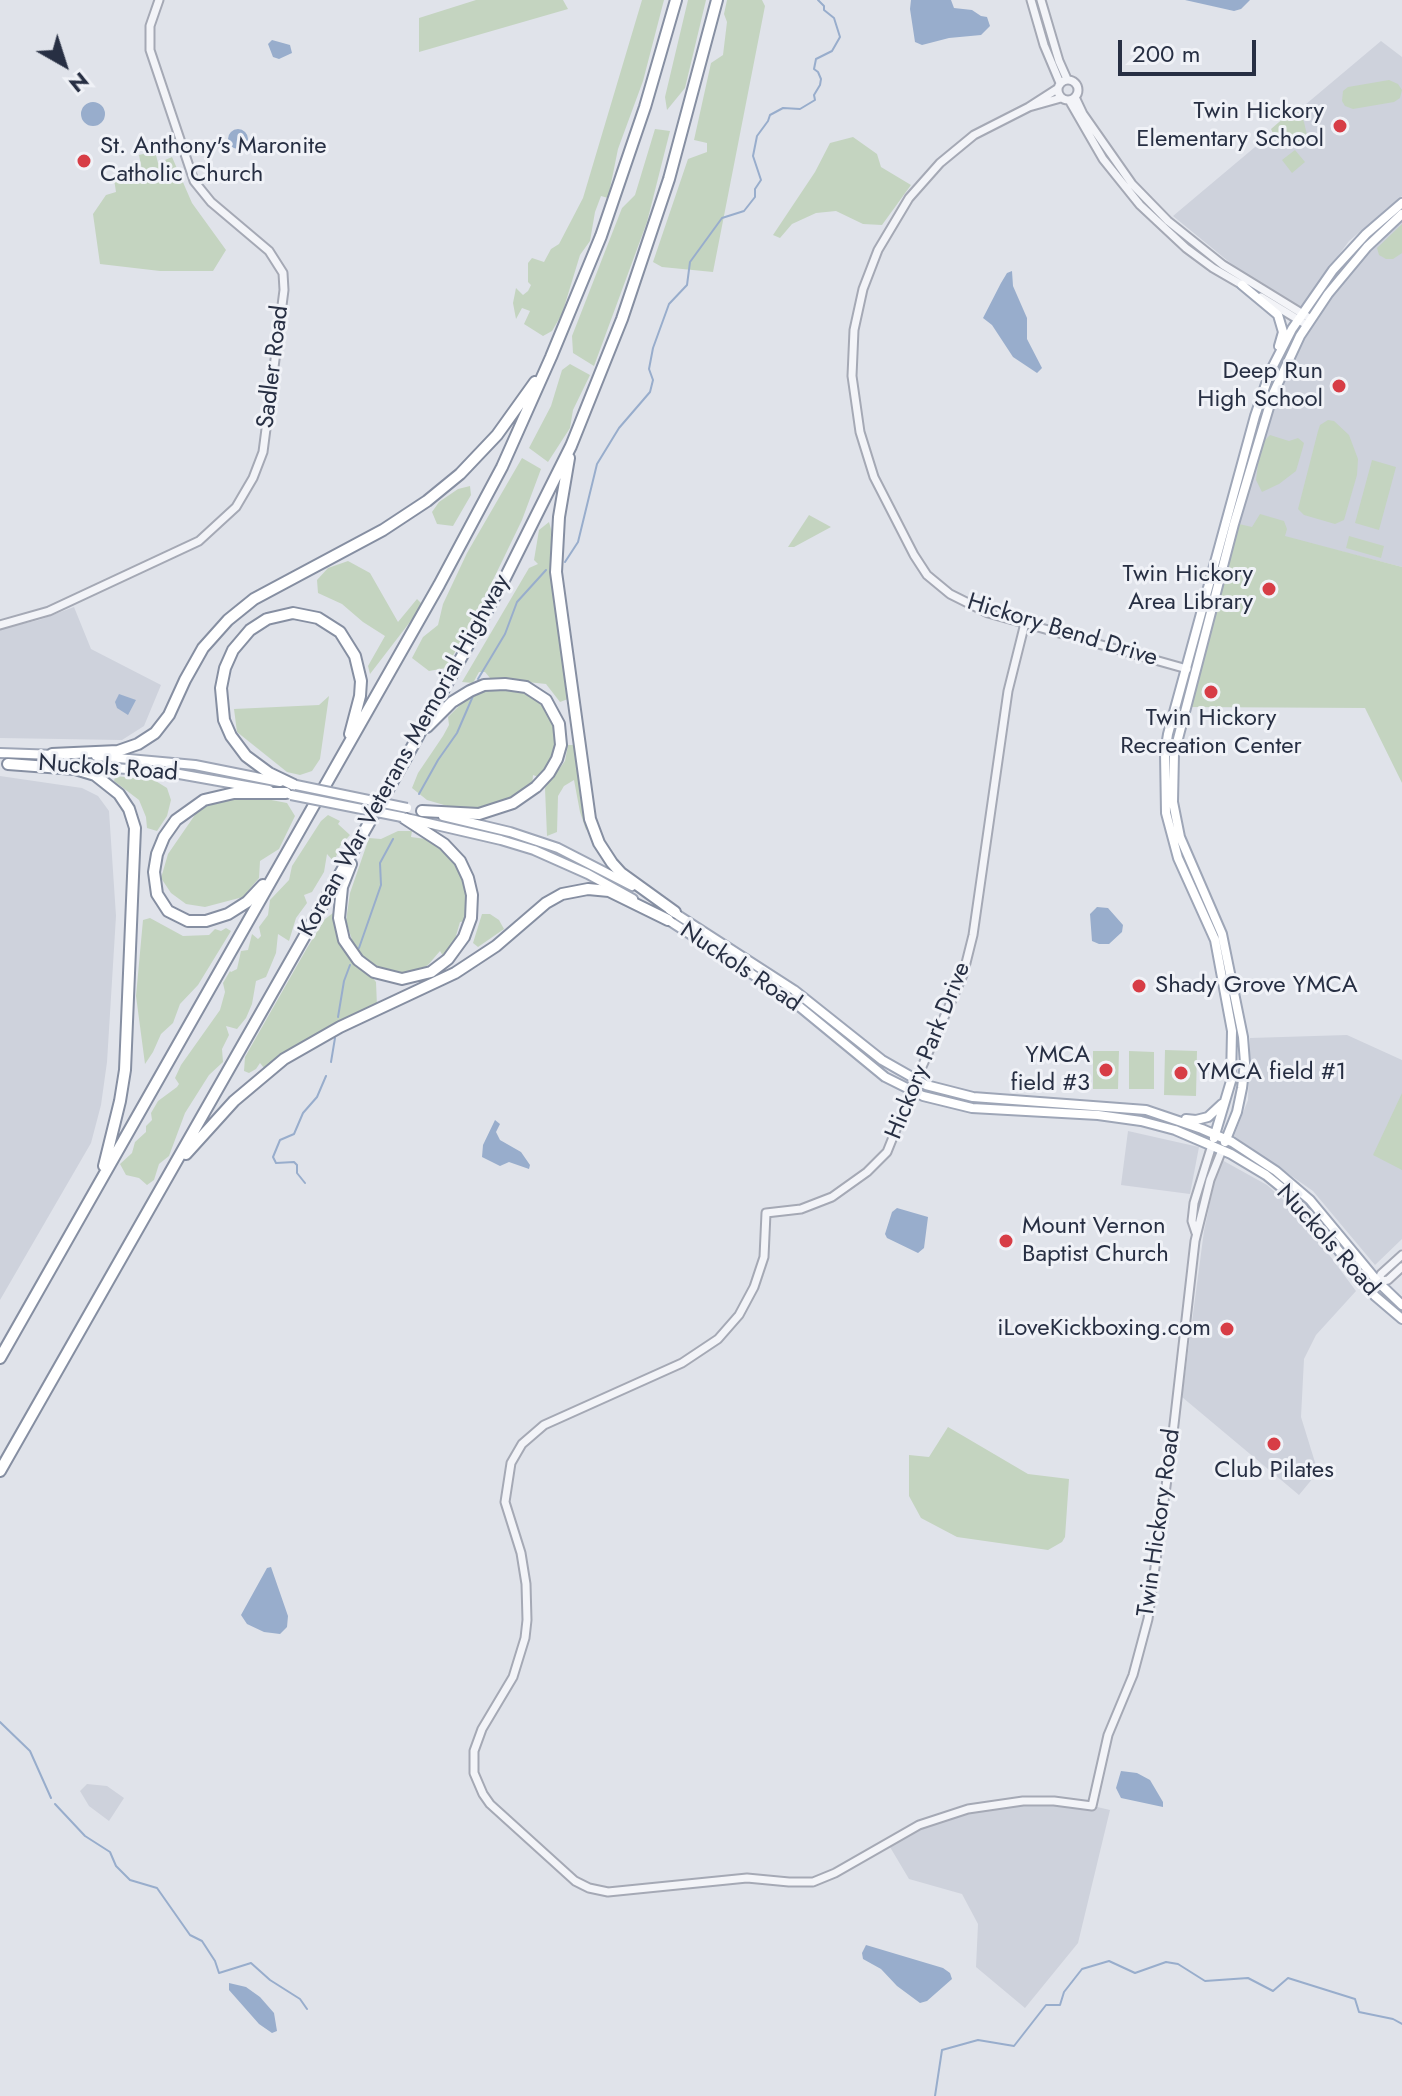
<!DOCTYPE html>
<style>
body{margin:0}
#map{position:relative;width:1402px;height:2096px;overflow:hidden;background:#e0e3ea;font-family:Jost,sans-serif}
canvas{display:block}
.north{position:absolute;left:24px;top:24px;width:80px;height:80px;-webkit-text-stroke:6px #f0f2f7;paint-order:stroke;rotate:141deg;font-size:22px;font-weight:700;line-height:32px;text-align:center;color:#272f43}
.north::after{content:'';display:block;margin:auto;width:28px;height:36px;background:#272f43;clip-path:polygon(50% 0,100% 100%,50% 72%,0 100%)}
.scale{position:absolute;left:1118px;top:40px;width:138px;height:36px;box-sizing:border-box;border:4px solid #272f43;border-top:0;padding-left:10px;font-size:24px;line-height:28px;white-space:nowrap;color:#272f43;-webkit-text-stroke:6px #f0f2f7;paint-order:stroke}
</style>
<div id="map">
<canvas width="1402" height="2096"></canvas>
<div class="north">N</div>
<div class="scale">200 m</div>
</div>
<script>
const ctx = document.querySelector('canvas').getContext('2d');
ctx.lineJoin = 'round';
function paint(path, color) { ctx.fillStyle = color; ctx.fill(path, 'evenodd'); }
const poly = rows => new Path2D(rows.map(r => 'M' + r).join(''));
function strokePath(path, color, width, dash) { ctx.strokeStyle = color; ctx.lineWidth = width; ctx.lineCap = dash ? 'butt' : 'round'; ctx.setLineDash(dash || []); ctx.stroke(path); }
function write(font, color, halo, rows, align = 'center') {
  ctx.font = font + ' Jost,sans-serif'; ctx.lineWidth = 6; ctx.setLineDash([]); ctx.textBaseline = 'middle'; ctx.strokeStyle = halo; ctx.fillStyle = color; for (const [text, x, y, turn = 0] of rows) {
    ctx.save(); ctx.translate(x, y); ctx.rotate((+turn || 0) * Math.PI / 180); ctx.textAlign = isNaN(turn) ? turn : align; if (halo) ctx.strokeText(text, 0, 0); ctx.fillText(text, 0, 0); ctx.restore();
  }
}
paint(poly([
 [1381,41,1402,57,1402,196,1349,241,1300,308,1239,270,1173,216],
 [1402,214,1402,567,1234,524,1273,394,1327,296],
 [74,607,91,649,161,685,144,726,122,740,0,738,0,629,39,620],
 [0,776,82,788,98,796,109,811,116,916,107,1062,101,1105,91,1143,0,1300],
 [1347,1035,1402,1060,1402,1239,1375,1265,1313,1191,1234,1136,1248,1100,1250,1038],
 [1128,1131,1199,1147,1190,1194,1121,1185],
 [1222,1160,1267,1185,1298,1213,1356,1291,1316,1335,1304,1359,1301,1417,1318,1472,1299,1495,1182,1397,1204,1231,1217,1170],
 [87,1784,107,1786,124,1798,109,1821,89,1806,80,1791],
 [1013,1801,1093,1806,1110,1810,1078,1943,1025,2008,976,1967,978,1924,962,1894,909,1879,887,1842,948,1814]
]), '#ced2dc');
paint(poly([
 [476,0,563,0,568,9,419,52,419,18],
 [642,0,664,0,643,81,618,149,608,198,601,196,595,212,590,241,580,255,562,314,552,331,543,336,524,324,530,311,522,308,516,319,513,303,516,288,523,295,528,291,531,285,528,282,528,263,532,258,544,262,551,249,559,244,583,198],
 [688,0,706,0,685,88,667,110,665,97],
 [727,0,762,0,765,6,713,272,662,267,653,262,688,159,707,152,707,143,694,140,711,63,723,55,727,22,724,14],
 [1389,80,1398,84,1402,90,1400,98,1394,102,1353,109,1345,106,1342,101,1343,91,1348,87],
 [1293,110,1298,111,1304,122,1309,144,1276,140,1271,129],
 [655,129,670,131,647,222,594,366,573,353,572,336,622,208,635,195],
 [853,137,877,154,881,167,911,185,882,225,863,224,836,211,816,213,792,224,780,238,773,235,815,172,830,143],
 [1295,150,1305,162,1292,173,1282,160],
 [155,151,158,163,172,157,192,203,226,250,213,271,160,271,100,264,93,214,106,195,116,192,114,179,142,170,139,155],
 [1402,224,1402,253,1393,259,1386,259,1379,255,1377,248],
 [570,364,590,375,573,410,570,428,548,462,529,448,551,406,562,370],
 [1328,420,1334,421,1349,435,1358,459,1357,475,1344,520,1335,524,1304,515,1298,509,1318,431,1320,425],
 [1270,435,1289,441,1298,438,1304,443,1303,447,1296,471,1279,484,1262,492,1256,480,1258,464,1263,442],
 [522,458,541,469,522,520,479,609,446,668,429,671,412,658,423,637,438,625,443,604,467,553],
 [1372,460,1396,467,1379,530,1355,523],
 [470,486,471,495,453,526,437,524,432,512,439,502,458,489],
 [1260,514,1284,521,1287,529,1285,536,1402,567,1402,783,1365,708,1187,707,1239,524,1252,527],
 [809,515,831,527,794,547,788,547],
 [549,522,553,536,555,602,568,699,560,702,546,684,490,678,485,672,479,672,473,683,462,682,529,568,538,564,534,560,539,530],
 [1349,536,1384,546,1381,558,1346,548],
 [348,561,370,573,398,622,417,599,423,605,370,674,368,666,385,636,363,622,342,604,318,593,317,580,328,568],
 [517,687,533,694,551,710,557,728,555,756,541,778,533,775,532,787,511,802,485,809,461,810,427,800,412,788,418,773,443,736,449,725,448,717,469,696,495,688],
 [329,696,320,759,312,771,300,775,287,772,237,732,234,709,319,705],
 [568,745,576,745,590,827,586,830,580,812,574,780,564,786,558,796,557,832,547,836,545,788,565,761],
 [115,776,154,780,167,788,171,800,167,816,157,831,147,828,146,817,139,800,114,781],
 [237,797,261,798,287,803,295,816,279,849,260,861,259,878,243,897,205,907,186,904,171,893,161,878,168,854,199,809,220,800],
 [328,815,340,821,338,824,350,835,340,846,334,862,327,854,324,872,312,892,304,895,307,903,296,918,289,941,278,934,276,953,266,977,256,981,252,1004,246,1018,237,1029,226,1026,229,1035,222,1049,223,1062,209,1075,185,1113,169,1156,159,1164,154,1180,147,1185,139,1178,126,1175,120,1164,132,1153,135,1142,146,1132,146,1126,152,1120,151,1113,158,1101,177,1087,179,1084,175,1078,181,1065,220,1010,225,992,223,983,230,971,231,972,237,969,241,951,248,950,252,934,258,939,261,936,259,927,268,915,270,900,289,880,292,866,321,821],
 [398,831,412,831,411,837,433,840,447,853,461,873,469,902,467,921,460,922,451,953,443,956,440,951,428,965,408,976,387,972,368,963,352,940,346,921,350,893,369,838,381,839],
 [333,913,338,935,376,982,377,1006,274,1064,264,1068,260,1063,256,1069,249,1073,244,1071,245,1057,307,948,325,919],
 [482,914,490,914,499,920,504,929,478,947,473,943],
 [150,918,183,936,209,935,215,929,221,931,226,928,231,931,198,985,180,1004,173,1023,161,1034,153,1052,145,1064,136,996,143,920],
 [1165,1050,1197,1051,1196,1096,1164,1095],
 [1093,1051,1119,1051,1118,1089,1093,1089],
 [1129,1051,1154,1052,1154,1089,1129,1089],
 [1402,1093,1402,1170,1373,1155],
 [948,1427,1028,1474,1069,1479,1065,1537,1062,1542,1048,1550,957,1537,921,1518,909,1496,909,1455,929,1457]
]), '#c4d4c0');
paint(poly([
 [911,0,951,0,954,8,972,10,981,16,987,17,990,26,981,35,949,38,922,45,915,42,910,9],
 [1185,0,1250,0,1241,9,1234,11],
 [272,40,290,45,292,53,279,59,273,57,268,44],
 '81 114a12 12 0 1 1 24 0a12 12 0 1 1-24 0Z',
 '228 139a10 10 0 1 1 20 0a10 10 0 1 1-20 0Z',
 [1012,271,1013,286,1027,318,1027,339,1042,368,1037,373,1013,357,992,325,983,318,1001,283,1007,273],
 [119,694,136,700,128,715,117,708,115,702],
 [1097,907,1108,908,1123,925,1122,932,1109,944,1099,944,1092,941,1090,914],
 [495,1120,500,1124,496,1132,500,1140,521,1152,530,1165,529,1169,509,1162,500,1166,482,1157,483,1145],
 [897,1208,928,1217,924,1248,918,1253,887,1238,885,1234,892,1212],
 [271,1567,288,1616,287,1627,280,1634,264,1632,247,1624,241,1615,267,1568],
 [1121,1771,1137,1773,1150,1780,1163,1802,1163,1807,1121,1798,1116,1788],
 [866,1945,943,1968,950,1973,952,1979,927,2001,920,2003,897,1986,881,1969,863,1959,862,1953],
 [229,1983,246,1987,260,1997,274,2013,277,2031,272,2033,259,2024,229,1990]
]), '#98adcc');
strokePath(poly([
 [565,562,578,542,597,464,619,428,650,392,653,380,649,369,653,348,669,304,687,285,690,262,722,218,744,211,755,197,755,189,761,180,753,156,757,136,768,121,770,115,783,108,800,109,815,100,814,95,820,85,821,79,818,72,814,69,816,59,832,51,840,37,834,18,824,10,824,6,818,0],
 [478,679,505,634,517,602,546,570],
 [419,794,438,760,457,733,473,696],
 [359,948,381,885,380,863,393,839],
 [338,1017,344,981,350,965],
 [331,1062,335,1038],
 [305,1183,297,1173,297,1165,294,1162,276,1163,273,1157,280,1140,294,1134,303,1113,317,1097,326,1076],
 [0,1722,30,1751,51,1798],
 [55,1804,85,1836,110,1852,116,1866,130,1880,157,1888,190,1935,202,1941,215,1961,219,1973,251,1963,270,1980,300,1999,307,2009],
 [935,2096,942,2050,978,2040,1014,2046,1046,2005,1060,2005,1064,1992,1082,1969,1109,1961,1135,1973,1166,1962,1178,1964,1205,1981,1248,1978,1273,1991,1288,1978,1355,1999,1359,2012,1393,2019,1402,2024]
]), '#98adcc', 2);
const minor = poly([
 [1031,0,1044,45,1060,83],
 [1041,0,1059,61,1067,79],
 '1058 90a10 10 0 1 1 20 0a10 10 0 1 1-20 0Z',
 [1057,89,1029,107,1061,98],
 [1075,97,1083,114,1132,184,1168,221,1223,265,1311,319],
 [1069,100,1103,159,1140,205,1186,248,1213,268,1244,286],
 [1029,107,974,135,940,163,909,198,878,250,863,289,854,330,852,376,860,432,874,477,914,555,927,575,950,594,988,613,1187,669],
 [1261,297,1307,325],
 [1025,623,1008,691,973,935,963,975,916,1080,887,1152,867,1172,832,1197,801,1209,766,1213,764,1257,754,1287,739,1315,718,1339,682,1363,544,1425,522,1444,511,1463,505,1502,521,1553,526,1584,527,1620,525,1638,513,1677,482,1729,474,1751,474,1773,483,1794,490,1804,575,1881,589,1888,608,1892,747,1878,789,1882,813,1882,835,1873,919,1825,968,1809,1023,1801,1054,1801,1092,1806,1108,1735,1133,1675,1148,1619,1172,1442,1195,1241,1210,1180,1222,1150],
 [0,625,49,611,199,541,236,507,253,478,263,452,284,290,283,273,269,251,211,202,194,181,150,50,150,26,159,0],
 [1196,1233,1192,1221,1194,1203,1212,1145],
 [1378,1282,1388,1280,1402,1267],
 [1371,1290,1378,1282,1381,1274,1402,1255]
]);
const major = poly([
 [1242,285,1278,315,1283,332,1279,346],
 [0,753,58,755],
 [96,756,195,765,280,782],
 [73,765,168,772,269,790],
 [443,816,510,832,558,848,632,886],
 [406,818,501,840,534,850,588,874,633,899],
 [670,910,794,990,882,1060,926,1085,973,1097,1146,1110,1202,1129,1232,1142,1276,1171,1310,1200,1378,1282,1402,1305],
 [665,918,789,998,885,1077,923,1096,972,1108,1098,1115,1141,1121,1175,1130,1231,1154,1266,1175,1287,1192,1314,1220,1375,1296,1402,1319],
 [1186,1119,1196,1120,1208,1117,1222,1104],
 [1214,1138,1231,1081,1232,1031,1215,940,1178,858,1166,813,1165,753,1168,734,1255,416,1270,372,1292,329,1333,270,1366,234,1402,203],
 [1225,1142,1237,1112,1242,1088,1245,1063,1243,1037,1222,934,1180,837,1173,802,1174,754,1234,524,1273,394,1300,336,1328,294,1367,247,1402,214]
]);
const highway = poly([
 [569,458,559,517,556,572,590,819,599,843,612,863,621,873,675,912],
 [52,754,118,751,138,744,155,733,169,715,185,680,203,648,228,620,254,599,383,530,427,501,460,474,497,435,535,382],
 [8,764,75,769,95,775,119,794,129,809,135,828,125,1070,120,1101,104,1166],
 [294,785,269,773,246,756,231,736,224,720,221,688,225,668,233,650,250,630,267,619,293,613,318,618,340,632,355,656,361,681,360,696,350,734],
 [422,811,479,814,513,803,536,787,549,773,557,759,561,745,559,724,546,700,526,687,505,684,484,685,470,691,452,702,427,727],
 [351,864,342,887,339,918,344,940,358,960,374,972,402,979,431,972,448,959,464,937,471,918,472,895,468,878,460,861,444,844,404,818],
 [263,885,247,902,228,914,206,921,188,921,168,911,157,894,154,872,157,854,164,837,176,820,204,800,234,793,286,793],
 [186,1154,234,1101,284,1059,340,1027,455,973,496,946,546,903,562,894,588,889,609,891,668,920],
 [0,1358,439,585,502,467,551,357,601,236,645,107,676,0],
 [0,1471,406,758,505,578,571,446,622,319,669,179,717,0]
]);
strokePath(minor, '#a5a9b5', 11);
strokePath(major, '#9ea6b7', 12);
strokePath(highway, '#868fa2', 14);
strokePath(minor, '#f3f4f8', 7);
strokePath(major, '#fff', 8);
strokePath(highway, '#fff', 10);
const majorBridge = poly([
 [296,785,407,808],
 [291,795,402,817]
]);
strokePath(majorBridge, '#9ea6b7', 12, []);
strokePath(majorBridge, '#fff', 8);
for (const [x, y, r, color] of [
 [1340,126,8,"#d73d46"],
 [84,161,8,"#d73d46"],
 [1339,386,8,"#d73d46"],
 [1269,589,8,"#d73d46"],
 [1211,692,8,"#d73d46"],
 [1139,986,8,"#d73d46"],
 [1106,1070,8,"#d73d46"],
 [1181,1073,8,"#d73d46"],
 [1006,1241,8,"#d73d46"],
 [1227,1329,8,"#d73d46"],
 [1274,1444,8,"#d73d46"]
]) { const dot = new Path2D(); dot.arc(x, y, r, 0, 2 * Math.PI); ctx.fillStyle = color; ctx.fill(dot); strokePath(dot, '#f0f2f7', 3); }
write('24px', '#272f43', '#f0f2f7', [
 ["Twin Hickory",1324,112],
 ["Elementary School",1324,140],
 ["St. Anthony's Maronite",100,147,"left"],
 ["Catholic Church",100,175,"left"],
 ["Deep Run",1323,372],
 ["High School",1323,400],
 ["Twin Hickory",1253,575],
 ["Area Library",1253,603],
 ["Twin Hickory",1211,719,"center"],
 ["Recreation Center",1211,747,"center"],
 ["Shady Grove YMCA",1155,986,"left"],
 ["YMCA",1090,1056],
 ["field #3",1090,1084],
 ["YMCA field #1",1197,1073,"left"],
 ["Mount Vernon",1022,1227,"left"],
 ["Baptist Church",1022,1255,"left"],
 ["iLoveKickboxing.com",1211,1329],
 ["Club Pilates",1274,1471,"center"]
], 'right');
write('24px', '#272f43', '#f0f2f7', [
 ["Sadler Road",274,367,-83],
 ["Hickory Bend Drive",1062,631,17],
 ["Korean War Veterans Memorial Highway",405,756,-61],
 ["Nuckols Road",108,769,4],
 ["Nuckols Road",740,968,34],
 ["Hickory Park Drive",929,1051,-68],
 ["Nuckols Road",1327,1241,48],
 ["Twin Hickory Road",1160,1523,-82]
]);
</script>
